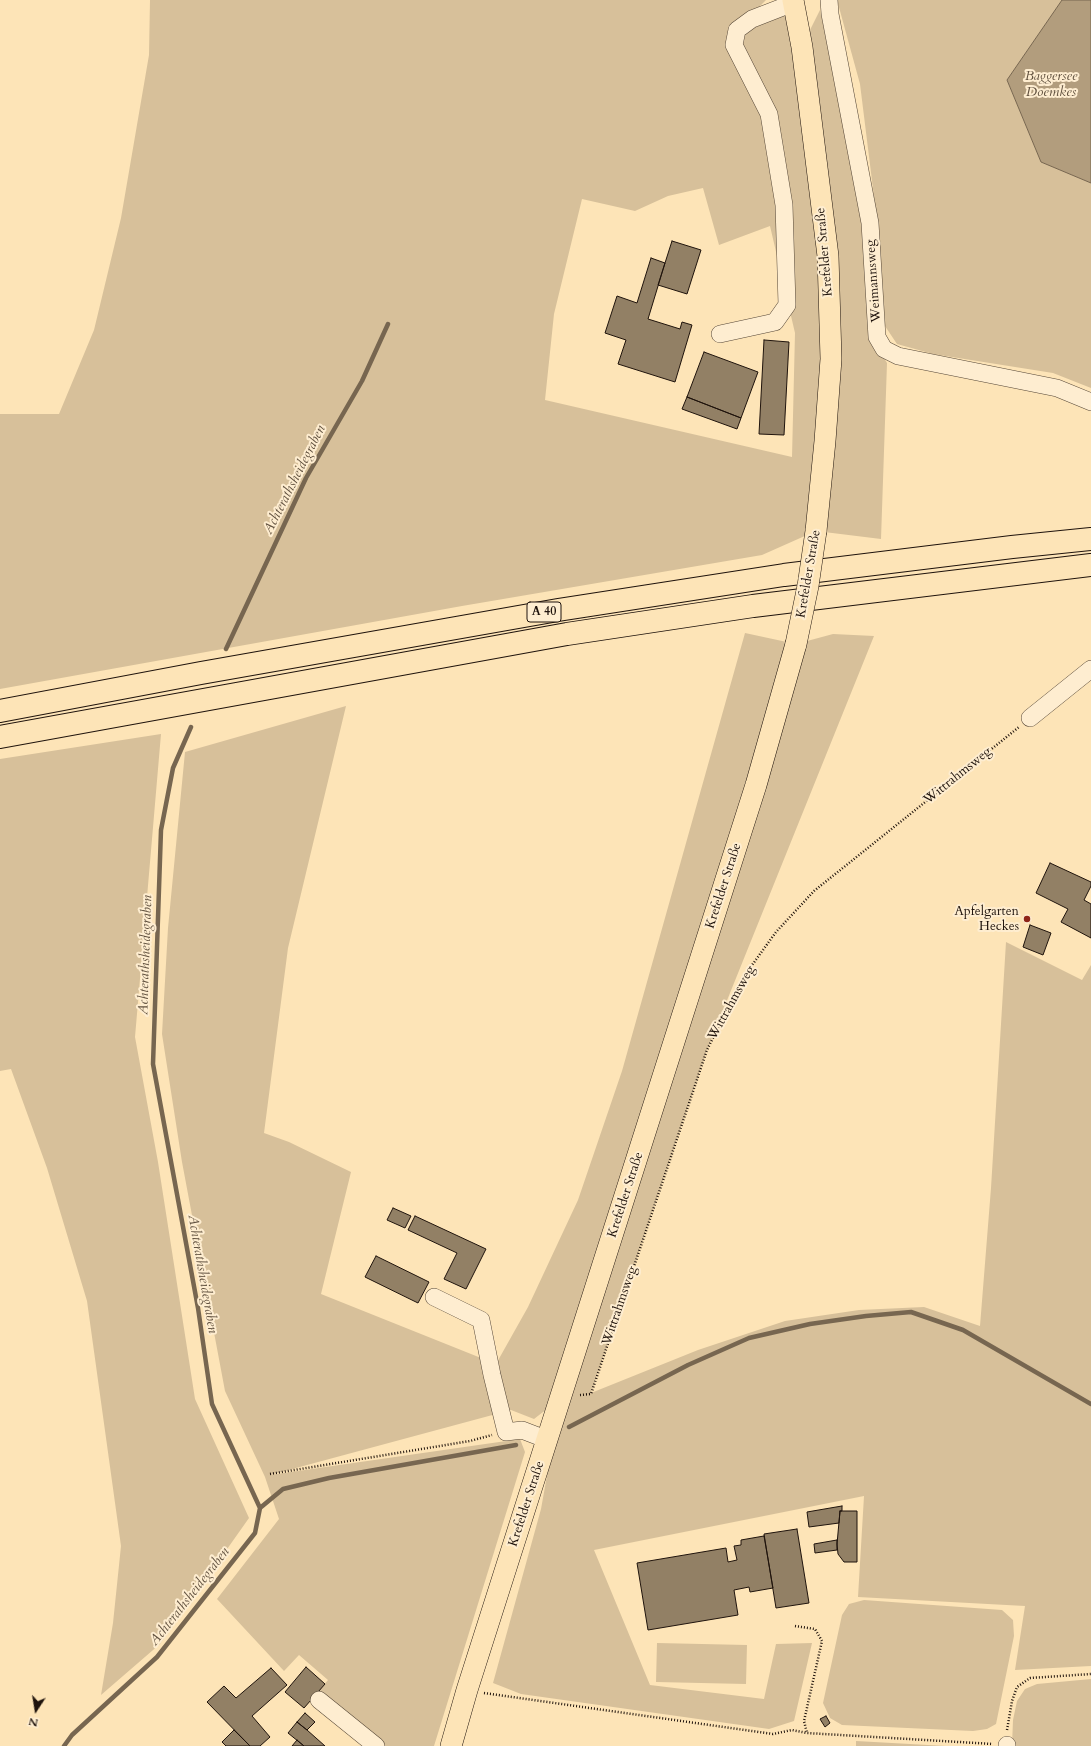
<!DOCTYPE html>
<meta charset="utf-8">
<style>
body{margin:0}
#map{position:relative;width:1091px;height:1746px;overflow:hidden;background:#fde4b7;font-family:Cardo,serif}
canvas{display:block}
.north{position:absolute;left:16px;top:1690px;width:40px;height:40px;-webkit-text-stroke:3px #feedd0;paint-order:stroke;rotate:192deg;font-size:11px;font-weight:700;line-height:16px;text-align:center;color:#1f130c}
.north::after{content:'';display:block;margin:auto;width:14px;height:18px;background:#1f130c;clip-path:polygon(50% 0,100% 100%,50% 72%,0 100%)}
</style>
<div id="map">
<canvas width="1091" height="1746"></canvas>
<div class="north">N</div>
</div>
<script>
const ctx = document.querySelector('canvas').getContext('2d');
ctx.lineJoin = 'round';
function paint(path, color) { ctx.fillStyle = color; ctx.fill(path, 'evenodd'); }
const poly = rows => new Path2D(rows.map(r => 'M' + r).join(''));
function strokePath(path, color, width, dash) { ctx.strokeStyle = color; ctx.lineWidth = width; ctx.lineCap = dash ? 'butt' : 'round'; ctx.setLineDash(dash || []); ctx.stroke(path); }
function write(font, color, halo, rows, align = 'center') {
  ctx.font = font + ' Cardo,serif'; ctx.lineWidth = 4; ctx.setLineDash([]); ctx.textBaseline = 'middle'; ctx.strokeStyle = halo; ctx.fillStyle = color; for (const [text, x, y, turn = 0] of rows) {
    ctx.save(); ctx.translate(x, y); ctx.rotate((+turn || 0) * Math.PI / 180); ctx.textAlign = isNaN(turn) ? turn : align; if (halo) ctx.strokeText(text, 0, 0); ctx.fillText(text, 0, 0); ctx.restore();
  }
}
paint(poly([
 [150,0,766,0,751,15,793,3,802,46,820,10,851,153,866,233,870,335,887,363,881,539,816,531,762,555,462,606,0,689,0,414,59,414,94,330,121,218,149,55],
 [703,188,719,245,770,226,795,333,792,457,545,400,554,314,582,199,635,211,668,196],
 [837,0,1062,0,1007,80,1041,162,1091,183,1091,388,1053,373,933,354,897,344,885,326,879,237,860,84],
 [745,633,796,644,833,634,874,636,707,1050,591,1393,698,1350,785,1321,859,1310,924,1307,980,1326,991,1188,1006,942,1082,980,1091,965,1091,1666,1015,1670,1025,1606,858,1597,864,1496,594,1550,650,1685,764,1699,776,1644,812,1643,794,1721,769,1729,521,1694,493,1683,541,1509,561,1398,534,1419,511,1410,270,1475,520,1439,525,1452,434,1746,380,1746,316,1694,328,1680,299,1655,284,1671,217,1599,279,1519,265,1477,225,1391,182,1162,162,1034,168,928,185,752,346,706,288,948,264,1133,289,1142,351,1172,321,1294,496,1364,528,1307,578,1200,622,1071],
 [161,734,135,1037,158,1162,195,1399,249,1518,160,1644,101,1695,113,1623,121,1546,87,1301,47,1168,11,1069,0,1071,0,759],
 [864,1600,1002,1610,1013,1620,1014,1636,996,1724,987,1729,973,1731,842,1725,830,1718,823,1703,842,1615,849,1604],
 [657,1643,747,1645,746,1684,656,1682],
 [1091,1679,1091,1746,1012,1746,1013,1720,1017,1701,1025,1689,1037,1684],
 [856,1741,946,1746,856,1746]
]), '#d7c09a');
const water = poly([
 [1062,0,1091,0,1091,183,1041,162,1007,80,1062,0]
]);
paint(water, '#b29d7d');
strokePath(water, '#776650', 1);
strokePath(poly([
 [226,649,306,478,362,381,388,324],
 [569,1427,688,1365,749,1338,810,1324,866,1316,911,1312,963,1330,1091,1404],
 [260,1508,283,1489,329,1478,516,1445],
 [64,1746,72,1735,157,1657,255,1533,260,1508,212,1404,198,1308,153,1064,161,830,173,768,191,727]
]), '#776650', 4.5);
const building = poly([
 [672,241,701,250,687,294,658,285,672,241],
 [651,258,665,263,648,319,680,329,682,322,692,325,675,382,618,364,626,340,605,333,617,296,637,303,651,258],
 [764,340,789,342,784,435,759,434,764,340],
 [704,352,758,372,741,418,687,397,704,352],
 [687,397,741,418,737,429,682,409,687,397],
 [1050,863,1091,882,1091,886,1084,900,1091,904,1091,938,1061,922,1068,909,1036,893,1050,863],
 [1030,925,1051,933,1043,955,1023,947,1030,925],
 [393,1208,411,1216,405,1228,387,1220,393,1208],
 [415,1216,486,1249,466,1289,444,1279,457,1253,408,1230,415,1216],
 [376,1256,429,1282,418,1303,365,1277,376,1256],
 [842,1506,842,1511,840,1511,839,1523,809,1527,807,1512,842,1506],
 [840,1511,857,1511,857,1562,844,1562,838,1554,837,1544,840,1511],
 [797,1529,809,1603,776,1608,764,1534,797,1529],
 [764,1536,773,1588,750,1592,749,1587,734,1590,738,1615,648,1630,637,1563,726,1548,728,1562,737,1560,734,1546,741,1545,741,1540,764,1536],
 [837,1540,837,1550,815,1553,814,1544,837,1540],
 [306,1667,325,1684,304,1708,285,1692,306,1667],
 [271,1668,287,1685,252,1716,270,1737,260,1746,250,1746,207,1702,224,1686,236,1698,271,1668],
 [305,1713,315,1722,307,1730,297,1722,305,1713],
 [826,1716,830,1723,825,1727,820,1719,826,1716],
 [297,1722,307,1730,325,1746,304,1746,288,1733,297,1722],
 [234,1730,250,1746,226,1746,222,1742,234,1730],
 [297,1740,304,1746,292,1746,297,1740]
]);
paint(building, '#928065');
strokePath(building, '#1f130c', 1);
const minor = poly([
 [829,0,830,14,870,223,877,337,884,349,898,356,1057,388,1091,402],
 [720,334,775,322,787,305,784,205,769,114,734,45,737,30,752,19,793,3],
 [1030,718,1091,669],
 [434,1297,481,1320,492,1375,506,1432,522,1430,548,1440],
 [319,1700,376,1746],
 [1007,1745,1007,1746]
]);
const major = poly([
 [793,0,802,47,828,256,831,359,825,441,816,531],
 [451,1746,467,1690,756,785,796,644]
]);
const highway = poly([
 [0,711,201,673,558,610,784,575,1012,547,1091,539],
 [0,737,567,634,753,606,1091,565]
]);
strokePath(minor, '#564737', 18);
strokePath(major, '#1f130c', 22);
strokePath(highway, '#1f130c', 24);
strokePath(poly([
 [580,1395,591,1394,707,1050,742,979,776,932,814,891,1019,727],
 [270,1474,470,1441,492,1435],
 [795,1626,815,1629,822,1641,804,1721,807,1733],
 [484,1693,773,1734,792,1730,807,1733,993,1744],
 [1007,1730,1012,1701,1017,1687,1030,1678,1091,1674]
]), '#1f130c', 2.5, [1, 2]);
strokePath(minor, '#feedd0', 17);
strokePath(major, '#fde4b7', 21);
strokePath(highway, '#fde4b7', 22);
const majorBridge = poly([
 [796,644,808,586,816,531]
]);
strokePath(majorBridge, '#1f130c', 22, []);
strokePath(majorBridge, '#fde4b7', 21);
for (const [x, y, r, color] of [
 [1027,919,4,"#8f2418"]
]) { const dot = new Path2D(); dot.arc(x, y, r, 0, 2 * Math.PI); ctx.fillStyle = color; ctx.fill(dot); strokePath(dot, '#feedd0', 1.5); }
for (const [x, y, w] of [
 [544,612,34]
]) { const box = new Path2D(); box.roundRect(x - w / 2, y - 10, w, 20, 3); ctx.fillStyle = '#feedd0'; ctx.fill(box); strokePath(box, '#1f130c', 1); }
write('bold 12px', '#1f130c', null, [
 ["A 40",544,612]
]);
write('13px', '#1f130c', '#feedd0', [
 ["Krefelder Straße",825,252,-95],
 ["Weimannsweg",874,281,-94],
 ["Krefelder Straße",809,574,-80],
 ["Wittrahmsweg",958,776,-39],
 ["Krefelder Straße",724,886,-72],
 ["Wittrahmsweg",732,1003,-61],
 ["Krefelder Straße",626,1195,-72],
 ["Wittrahmsweg",620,1306,-71],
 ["Krefelder Straße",527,1504,-72]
]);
write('13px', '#1f130c', '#feedd0', [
 ["Apfelgarten",1019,912],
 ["Heckes",1019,927]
], 'right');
write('italic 14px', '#61513f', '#feedd0', [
 ["Baggersee",1051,77],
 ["Doemkes",1051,93],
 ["Achterathsheidegraben",295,480,-63],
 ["Achterathsheidegraben",146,955,-88],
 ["Achterathsheidegraben",202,1274,80],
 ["Achterathsheidegraben",190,1597,-52]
]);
</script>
